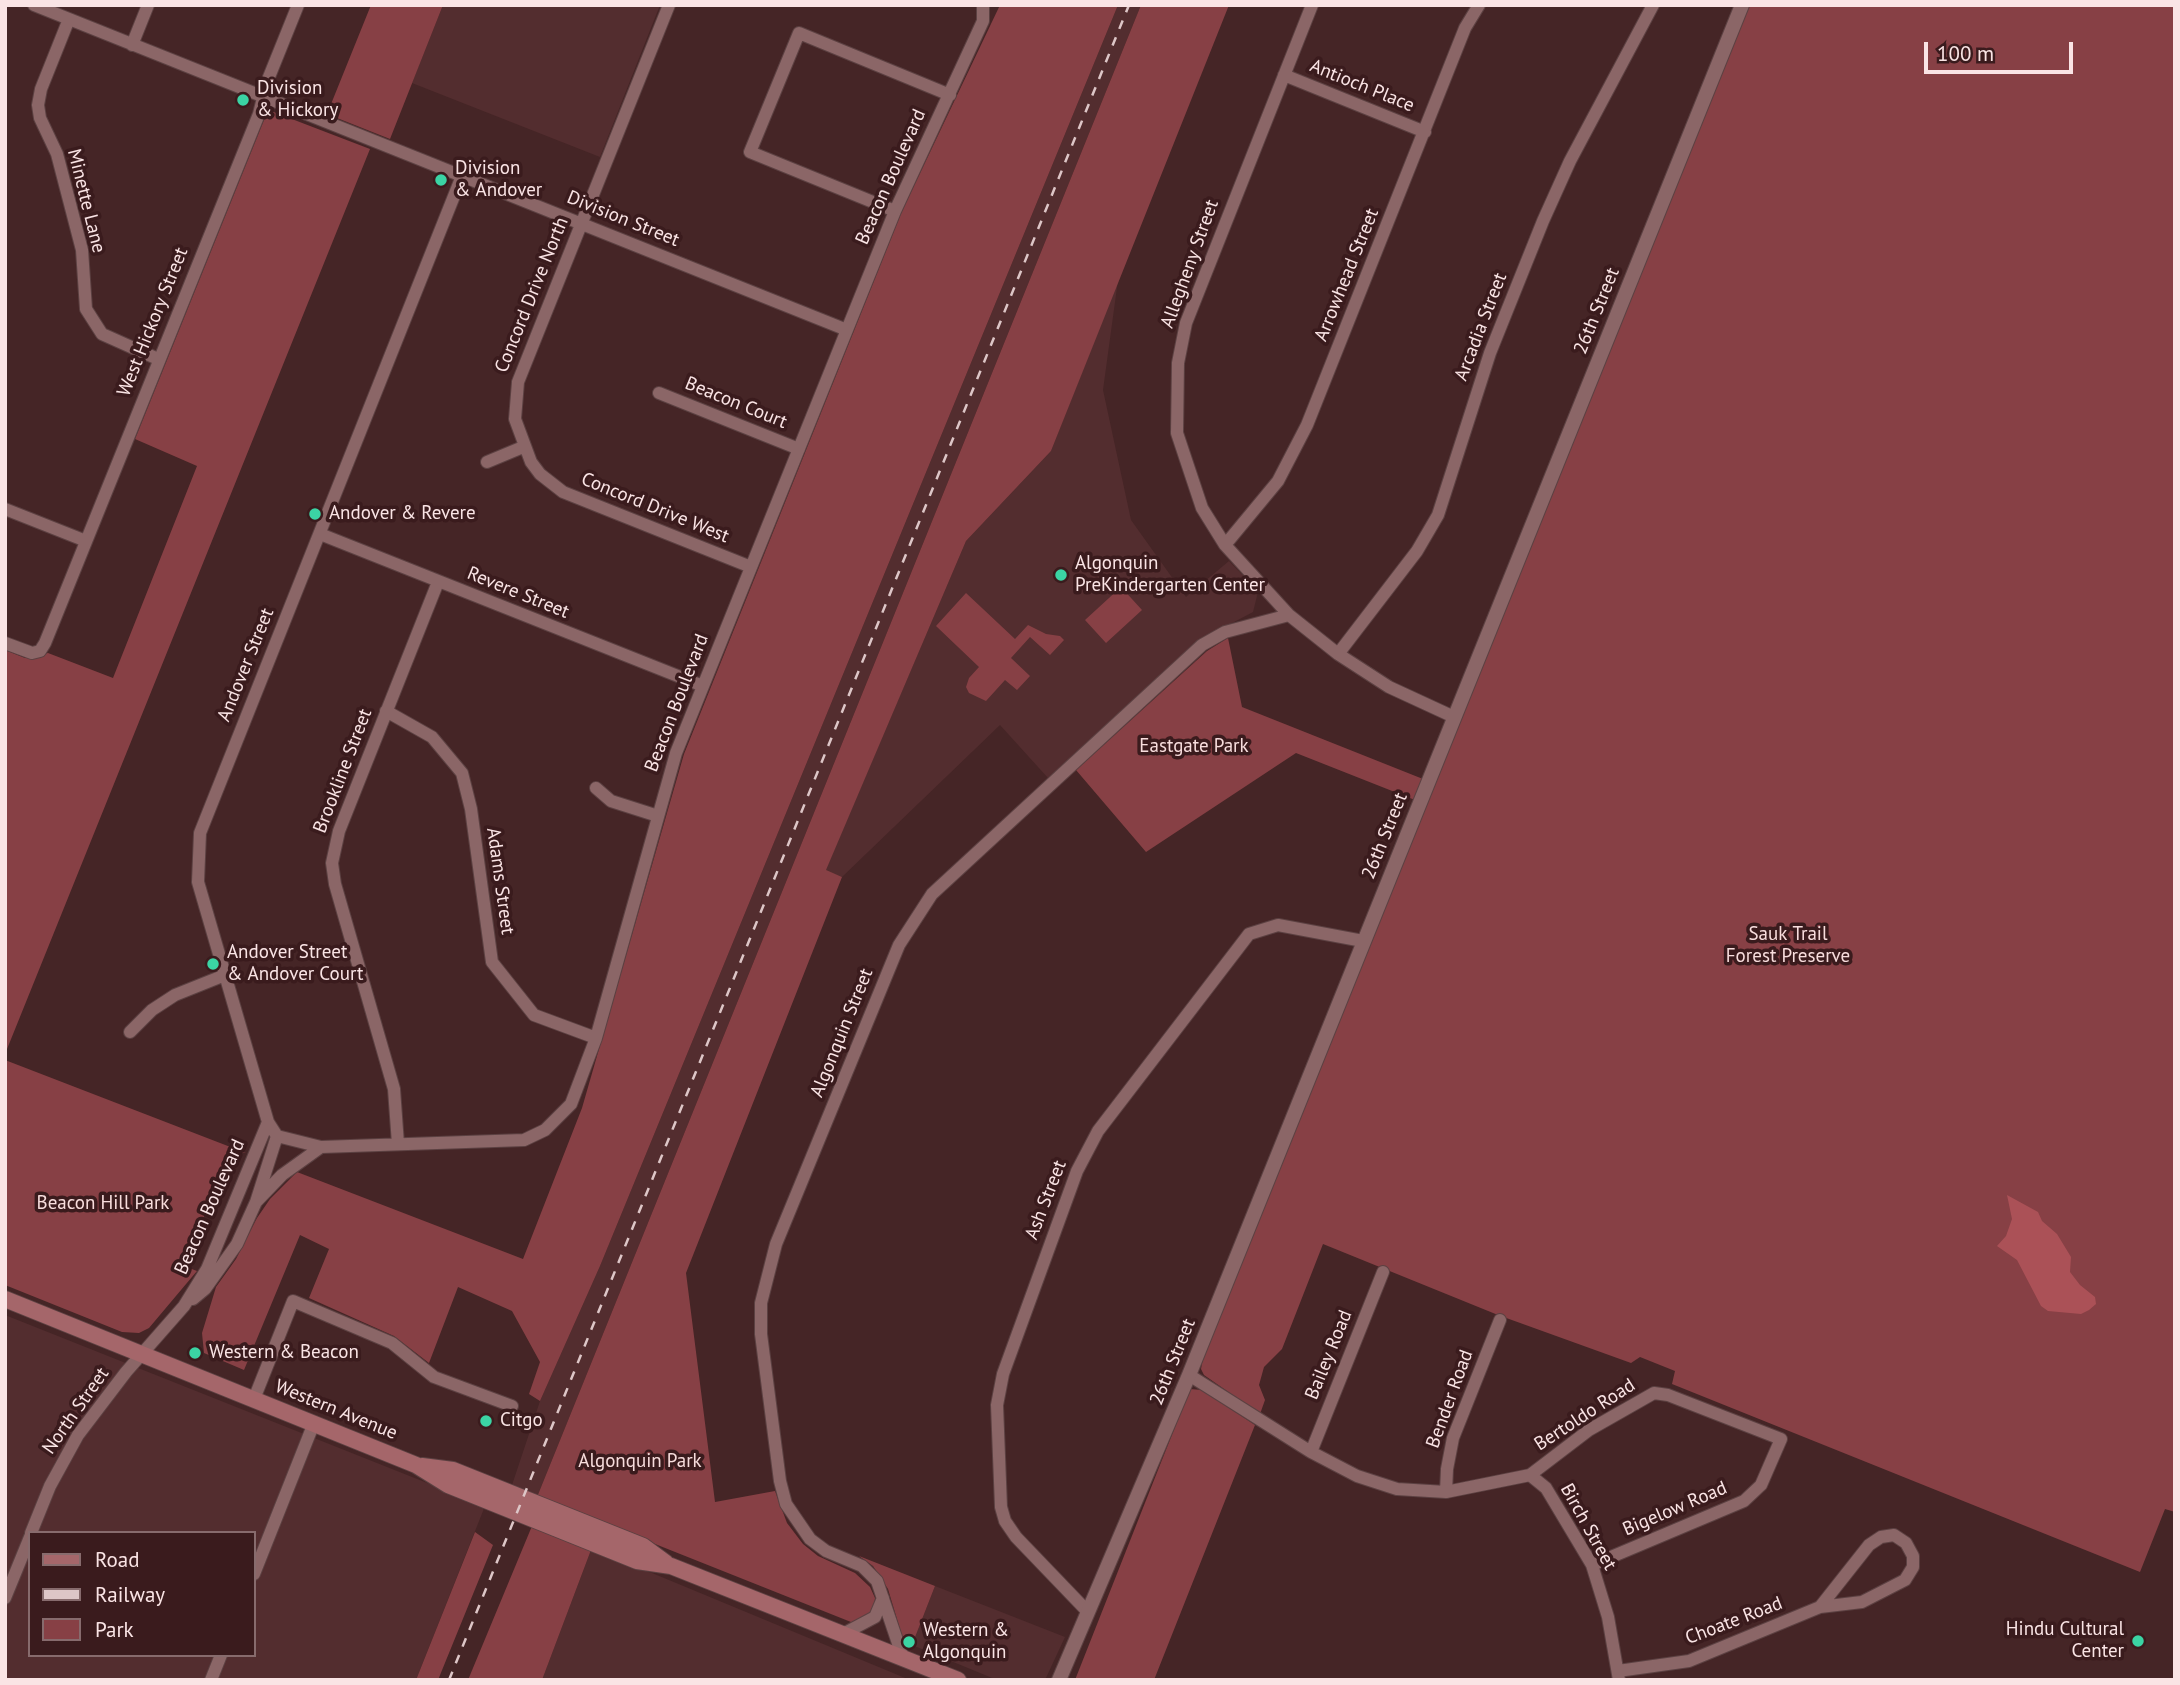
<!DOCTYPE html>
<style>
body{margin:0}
#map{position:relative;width:2180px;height:1685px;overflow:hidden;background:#452526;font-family:"PT Sans",sans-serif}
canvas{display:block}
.frame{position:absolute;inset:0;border:7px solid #fae4e5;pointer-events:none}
.legend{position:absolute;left:28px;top:1531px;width:228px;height:126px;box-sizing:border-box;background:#3a1b1d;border:2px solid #876b6d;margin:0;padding:9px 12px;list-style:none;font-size:21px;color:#fae4e5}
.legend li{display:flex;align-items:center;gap:14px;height:35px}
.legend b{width:35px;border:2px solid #876b6d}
.scale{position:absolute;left:1924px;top:42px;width:149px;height:32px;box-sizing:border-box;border:4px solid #fae4e5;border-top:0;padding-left:9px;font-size:21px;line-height:24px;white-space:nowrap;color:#fae4e5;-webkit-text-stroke:5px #3a1b1d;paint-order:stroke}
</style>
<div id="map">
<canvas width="2180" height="1685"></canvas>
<div class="frame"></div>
<ul class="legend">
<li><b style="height:9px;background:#a5666a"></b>Road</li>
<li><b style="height:9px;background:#ddc6c7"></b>Railway</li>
<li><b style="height:19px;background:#874045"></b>Park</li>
</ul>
<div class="scale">100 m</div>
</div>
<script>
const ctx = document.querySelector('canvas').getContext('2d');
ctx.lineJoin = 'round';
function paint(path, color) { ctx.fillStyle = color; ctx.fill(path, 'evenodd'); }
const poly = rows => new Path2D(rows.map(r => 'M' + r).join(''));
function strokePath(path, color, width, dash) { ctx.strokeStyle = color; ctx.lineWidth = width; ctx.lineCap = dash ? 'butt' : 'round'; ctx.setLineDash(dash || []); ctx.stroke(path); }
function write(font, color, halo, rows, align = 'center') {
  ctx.font = font + ' "PT Sans",sans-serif'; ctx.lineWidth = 7; ctx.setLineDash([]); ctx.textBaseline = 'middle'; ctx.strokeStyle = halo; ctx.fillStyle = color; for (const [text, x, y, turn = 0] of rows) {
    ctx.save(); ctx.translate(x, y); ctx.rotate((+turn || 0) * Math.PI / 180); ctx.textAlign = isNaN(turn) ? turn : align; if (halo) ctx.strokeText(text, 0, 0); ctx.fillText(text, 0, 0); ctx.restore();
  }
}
paint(poly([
 [443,5,660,5,600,157,412,83],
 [1118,5,1141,5,537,1497,512,1485,540,1401,600,1266],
 [1118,280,1103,390,1131,520,1186,597,1229,561,1255,588,1257,596,1253,612,1200,640,1048,778,1000,725,842,877,825,871,966,541,1051,451],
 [5,1315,485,1506,416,1680,5,1680],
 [30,1533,254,1533,254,1655,30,1655],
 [591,1550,652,1573,910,1680,542,1680],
 [935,1586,1065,1637,1045,1680,997,1680,912,1645]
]), '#532d2f');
paint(poly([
 [371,5,443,5,390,139,327,114],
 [1000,5,1118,5,600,1266,540,1401,529,1394,540,1362,512,1311,458,1287,429,1363,394,1336,309,1298,329,1249,300,1235,244,1370,204,1353,202,1333,216,1287,236,1259,257,1218,270,1199,297,1172,523,1259,582,1108,684,754,902,211],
 [1141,5,1229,5,1051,451,966,541,826,870,842,877,686,1273,715,1502,775,1491,787,1523,803,1544,818,1556,855,1573,870,1587,875,1598,874,1609,872,1614,856,1624,537,1497],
 [1749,5,2175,5,2175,1512,2165,1509,2140,1572,1672,1384,1675,1371,1640,1357,1631,1363,1498,1315,1323,1244,1282,1349,1264,1367,1259,1385,1265,1400,1260,1414,1204,1375,1201,1369,1204,1352],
 [271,111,370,149,5,1054,5,650,25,658,48,653,113,678,197,466,135,439,266,115],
 [1121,587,1142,610,1106,643,1085,620],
 [966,593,1015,639,1028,625,1046,634,1060,636,1064,640,1050,655,1030,637,1011,658,1030,676,1017,690,1005,680,986,701,969,693,966,687,969,678,979,667,936,626],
 [1228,638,1242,707,1423,779,1415,800,1296,753,1146,852,1076,770,1207,651],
 [5,1060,246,1153,231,1150,184,1266,197,1271,149,1328,139,1333,122,1332,5,1285],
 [1190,1389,1202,1390,1255,1425,1154,1680,1075,1680],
 [532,1526,591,1550,542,1680,468,1680],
 [475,1532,493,1545,438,1680,416,1680],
 [859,1556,935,1586,912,1645,902,1636,888,1589,873,1566]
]), '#874045');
paint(poly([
 [2007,1195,2038,1212,2042,1221,2057,1234,2071,1257,2070,1272,2080,1285,2095,1297,2096,1304,2089,1310,2081,1314,2048,1311,2041,1306,2017,1260,1997,1246,2006,1236,2012,1219]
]), '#ab5157');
const minor = poly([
 [34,5,847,330],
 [669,5,518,382,515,419,531,462,540,474,563,492,751,567],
 [1312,5,1186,323,1178,363,1177,433,1202,508,1225,545,1289,615,1338,654,1389,687,1454,717],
 [69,19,41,89,38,105,40,118,57,154,82,250,86,309,102,334,158,359],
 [132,45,148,5],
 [1284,75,1425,132],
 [895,211,750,152,799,33,950,95],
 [659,393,799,449],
 [487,462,523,447],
 [5,509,86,541],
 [320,534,703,686],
 [1225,545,1278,481,1307,425,1465,28,1479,5],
 [5,643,32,653,40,651,45,643,259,114,267,82,298,5],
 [1338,654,1417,551,1438,515,1490,353,1543,221,1570,161,1653,5],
 [386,711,432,737,462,773,471,809,492,962,534,1015,596,1038],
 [596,788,611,801,658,816],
 [130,1032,152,1010,175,995,225,975],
 [398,1144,394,1089,335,884,332,863,339,831,438,582],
 [321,1147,277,1136,268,1122,198,882,200,833,462,176],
 [256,1202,282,1175,321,1147,524,1140,545,1130,571,1104,596,1038,676,753,895,211,983,21,983,5],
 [193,1299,205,1289,237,1244,256,1202,277,1136],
 [1189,1375,1311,1452,1357,1476,1397,1489,1446,1492,1530,1475,1589,1430,1654,1393,1668,1395,1781,1439,1761,1485,1744,1501,1592,1565],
 [254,1399,293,1301,392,1343,434,1377,512,1406],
 [1311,1452,1383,1272],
 [1530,1475,1546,1488,1592,1565,1608,1617,1619,1680],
 [1446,1492,1447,1469,1453,1438,1500,1320],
 [31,1533,50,1486,78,1435,126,1372,184,1306,207,1269,268,1122],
 [254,1574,314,1423],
 [5,1598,30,1537],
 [1088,1612,1016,1537,1005,1521,1001,1507,997,1405,1003,1374,1077,1171,1098,1131,1249,934,1278,925,1363,941],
 [843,1634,875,1617,883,1598],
 [903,1658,877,1581,862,1566,826,1551,810,1539,786,1504,780,1481,761,1334,761,1303,776,1244,899,945,932,894,1202,645,1225,632,1289,615],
 [1618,1671,1689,1661,1820,1607,1862,1602,1905,1580,1913,1567,1913,1556,1906,1543,1894,1535,1881,1537,1869,1545,1820,1607],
 [211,1680,221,1655]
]);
const tertiary = poly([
 [1059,1680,1189,1375,1742,5]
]);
const secondary = poly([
 [5,1299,416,1465,448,1485,637,1561,671,1566,958,1680],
 [422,1466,453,1470,643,1546,666,1563]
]);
strokePath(minor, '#5c4142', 14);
strokePath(tertiary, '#5c4142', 16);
strokePath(secondary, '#5c4142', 18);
strokePath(minor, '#8b6667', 12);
strokePath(tertiary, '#8b6667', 14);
strokePath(secondary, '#a5666a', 16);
strokePath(poly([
 [449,1680,1129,5]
]), '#ddc6c7', 2.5, [9, 9]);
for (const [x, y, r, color] of [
 [243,100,7,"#3bd4a4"],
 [441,180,7,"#3bd4a4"],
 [315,514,7,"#3bd4a4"],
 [1061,575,7,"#3bd4a4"],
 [213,964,7,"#3bd4a4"],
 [195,1353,7,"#3bd4a4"],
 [486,1421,7,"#3bd4a4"],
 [2138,1641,7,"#3bd4a4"],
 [909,1642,7,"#3bd4a4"]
]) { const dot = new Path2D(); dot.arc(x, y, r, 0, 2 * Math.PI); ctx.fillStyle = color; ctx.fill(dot); strokePath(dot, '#3a1b1d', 2.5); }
write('19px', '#fae4e5', '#3a1b1d', [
 ["Antioch Place",1362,86,22],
 ["Beacon Boulevard",891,177,-66],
 ["Minette Lane",86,201,76],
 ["Division Street",623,219,22],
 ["Allegheny Street",1190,264,-70],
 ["Arrowhead Street",1347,275,-68],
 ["Concord Drive North",532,295,-68],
 ["26th Street",1597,311,-68],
 ["West Hickory Street",153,322,-68],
 ["Arcadia Street",1481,327,-69],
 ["Beacon Court",736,403,22],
 ["Concord Drive West",655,508,22],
 ["Revere Street",518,593,22],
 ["Andover Street",246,665,-68],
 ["Beacon Boulevard",677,703,-69],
 ["Brookline Street",343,771,-69],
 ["26th Street",1385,836,-68],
 ["Adams Street",500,881,82],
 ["Algonquin Street",842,1033,-68],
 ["Ash Street",1046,1200,-69],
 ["Beacon Boulevard",210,1207,-66],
 ["Bailey Road",1329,1355,-68],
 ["26th Street",1173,1362,-68],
 ["Bender Road",1450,1399,-70],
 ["Western Avenue",336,1410,22],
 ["North Street",76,1411,-55],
 ["Bertoldo Road",1585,1415,-33],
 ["Bigelow Road",1675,1509,-23],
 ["Birch Street",1588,1527,61],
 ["Choate Road",1734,1621,-21]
]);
write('19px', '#fae4e5', '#3a1b1d', [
 ["Division",257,89],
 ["& Hickory",257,111],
 ["Division",455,169],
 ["& Andover",455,191],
 ["Andover & Revere",329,514],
 ["Algonquin",1075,564],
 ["PreKindergarten Center",1075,586],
 ["Andover Street",227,953],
 ["& Andover Court",227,975],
 ["Western & Beacon",209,1353],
 ["Citgo",500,1421],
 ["Hindu Cultural",2124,1630,"right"],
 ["Center",2124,1652,"right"],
 ["Western &",923,1631],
 ["Algonquin",923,1653]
], 'left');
write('19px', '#f8dddd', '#3a1b1d', [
 ["Eastgate Park",1194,747],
 ["Sauk Trail",1788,935],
 ["Forest Preserve",1788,957],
 ["Beacon Hill Park",103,1204],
 ["Algonquin Park",640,1462]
]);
</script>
